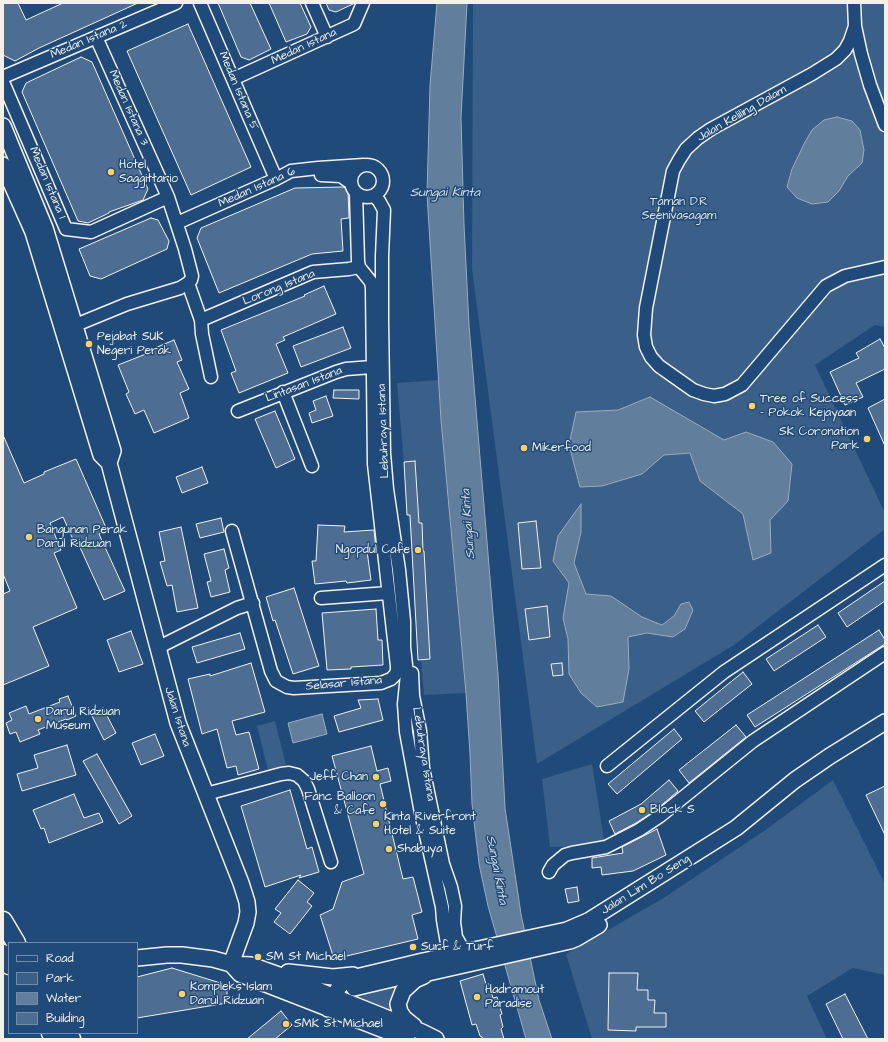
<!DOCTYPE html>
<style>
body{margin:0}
#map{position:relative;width:888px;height:1042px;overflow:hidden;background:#1f4a7a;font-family:"Architects Daughter",sans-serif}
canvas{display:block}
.frame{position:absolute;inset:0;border:4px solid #f4f1e8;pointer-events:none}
.legend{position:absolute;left:8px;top:942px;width:130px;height:92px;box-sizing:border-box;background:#1f4a7a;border:1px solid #748da6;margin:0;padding:5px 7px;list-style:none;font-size:12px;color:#f4f1e8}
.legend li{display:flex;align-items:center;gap:8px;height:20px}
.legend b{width:20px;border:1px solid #748da6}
</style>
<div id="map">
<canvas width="888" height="1042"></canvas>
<div class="frame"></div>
<ul class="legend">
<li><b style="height:5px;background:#1f4a7a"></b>Road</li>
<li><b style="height:11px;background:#3a5f88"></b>Park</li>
<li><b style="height:11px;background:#627e9d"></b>Water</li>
<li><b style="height:11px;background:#4d6e92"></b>Building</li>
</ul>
</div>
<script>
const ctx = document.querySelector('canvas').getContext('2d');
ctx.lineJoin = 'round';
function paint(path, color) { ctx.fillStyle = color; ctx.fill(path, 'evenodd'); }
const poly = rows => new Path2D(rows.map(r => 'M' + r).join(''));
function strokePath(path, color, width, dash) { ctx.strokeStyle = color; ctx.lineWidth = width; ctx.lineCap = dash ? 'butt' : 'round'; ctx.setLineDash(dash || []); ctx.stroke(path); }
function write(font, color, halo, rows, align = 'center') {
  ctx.font = font + ' "Architects Daughter",sans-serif'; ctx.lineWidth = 3; ctx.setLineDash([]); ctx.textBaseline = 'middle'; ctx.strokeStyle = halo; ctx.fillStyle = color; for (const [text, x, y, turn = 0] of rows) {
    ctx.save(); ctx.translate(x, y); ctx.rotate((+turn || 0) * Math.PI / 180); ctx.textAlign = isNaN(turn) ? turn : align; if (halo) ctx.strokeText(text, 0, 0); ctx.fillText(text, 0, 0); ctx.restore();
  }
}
paint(poly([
 [473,3,885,3,885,327,875,325,815,365,885,513,885,529,734,645,537,764,472,269],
 [438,380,441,420,466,693,424,695,397,383],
 [275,721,286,765,268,770,257,726],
 [592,764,605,846,550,847,542,779],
 [833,780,885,884,885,975,853,968,807,996,827,1039,592,1039,566,954,662,899,764,831],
 [394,986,398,988,393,1015,354,999,355,995]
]), '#3a5f88');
const water = poly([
 [437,3,467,3,461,118,464,225,469,325,498,674,505,808,521,914,539,1000,552,1039,526,1039,488,906,479,864,472,804,470,754,466,693,441,420,427,194,430,85,437,3],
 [837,117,852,121,860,130,864,150,862,163,848,176,839,191,828,202,812,204,797,198,787,187,792,169,805,142,812,130,824,120,837,117],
 [650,397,724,440,746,432,773,442,792,464,788,501,770,520,771,553,753,560,743,514,700,481,690,453,664,455,642,474,602,486,580,487,569,445,576,412,618,410,650,397],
 [581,504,581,532,574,563,586,594,611,596,642,617,662,625,674,616,681,604,689,602,693,610,685,629,673,637,647,633,628,637,629,669,623,702,597,707,581,693,569,674,568,639,563,618,569,583,553,561,558,536,581,504],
 [322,714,327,734,293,743,288,723,322,714]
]);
paint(water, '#627e9d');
strokePath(water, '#9cacbb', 1);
const building = poly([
 [3,3,18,3,26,20,63,3,138,3,39,48,15,61,3,55,3,3],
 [218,3,250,3,271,49,249,60,241,57,218,3],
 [269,3,300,3,311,27,307,34,286,42,269,3],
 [326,3,355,3,336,12,329,10,326,3],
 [188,24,251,167,191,195,127,51,188,24],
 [81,57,92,62,148,189,143,200,109,212,109,213,88,223,78,221,22,92,26,83,81,57],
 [344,187,348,190,349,218,341,219,343,251,312,254,219,293,197,238,201,228,295,188,344,187],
 [151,218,158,220,169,241,167,249,101,279,90,276,79,249,151,218],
 [324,286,336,314,283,337,285,340,276,344,288,373,239,393,231,373,236,371,221,330,305,296,304,295,324,286],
 [343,327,351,348,301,367,293,346,343,327],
 [880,339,885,348,885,369,856,383,863,397,845,405,830,372,859,358,856,353,880,339],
 [174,340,182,360,177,362,189,389,180,393,189,418,154,433,144,410,135,414,126,394,129,392,118,365,151,352,150,350,174,340],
 [334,390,359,390,359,399,333,398,334,390],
 [326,396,333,416,312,423,309,413,316,410,313,401,326,396],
 [885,399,885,446,868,408,885,399],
 [275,411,295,459,276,468,255,419,275,411],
 [3,435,24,483,44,474,44,472,76,459,107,530,99,534,125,591,104,600,78,543,75,544,63,517,50,523,61,550,54,553,77,608,33,627,49,666,3,685,3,594,10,591,3,574,3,435],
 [415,461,419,523,422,523,423,551,424,551,430,659,418,660,410,515,407,515,404,462,415,461],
 [202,467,208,483,182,493,176,477,202,467],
 [221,518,224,532,200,538,196,524,221,518],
 [536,521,541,568,522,569,518,523,536,521],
 [318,525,345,526,344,532,374,530,376,550,367,551,371,580,347,583,346,581,315,584,312,561,316,561,318,525],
 [181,527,198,608,177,612,172,585,167,586,160,562,165,561,159,532,181,527],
 [224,549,229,568,225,570,230,592,211,597,207,582,211,581,204,554,224,549],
 [885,581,885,601,847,627,838,613,885,581],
 [294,588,319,666,293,674,275,620,273,621,266,597,294,588],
 [547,606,550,637,529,640,525,609,547,606],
 [376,609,378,640,382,640,383,665,351,667,351,669,327,670,322,613,376,609],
 [818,625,826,637,774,671,766,659,818,625],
 [879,630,885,640,885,644,755,727,747,715,879,630],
 [131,631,143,664,119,672,107,640,131,631],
 [240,633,245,649,197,663,192,647,240,633],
 [251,663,265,712,232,721,236,735,249,732,259,769,238,775,236,766,227,768,217,729,202,734,188,679,210,674,210,676,251,663],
 [562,663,563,675,553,676,551,664,562,663],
 [743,672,752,684,704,722,695,711,743,672],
 [68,696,76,716,67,720,66,719,38,730,40,734,20,742,16,732,10,734,6,723,12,720,9,713,26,706,29,714,60,702,59,699,68,696],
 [378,699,383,720,339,732,334,716,361,708,358,700,378,699],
 [103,708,116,733,104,740,91,714,103,708],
 [736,725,746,737,689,783,679,770,736,725],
 [674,729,682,739,617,794,608,784,674,729],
 [155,734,164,756,141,765,132,743,155,734],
 [67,745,76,775,22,791,17,774,38,768,34,755,67,745],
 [371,746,377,771,388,768,391,781,380,784,403,879,413,877,422,912,412,915,418,939,334,959,320,915,333,909,342,882,364,874,332,756,371,746],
 [97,754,132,816,119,824,83,761,97,754],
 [669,780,678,791,656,810,636,823,615,834,609,821,641,804,669,780],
 [885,786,885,835,866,795,885,786],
 [290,790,307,849,312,847,319,872,299,878,301,875,265,887,241,806,290,790],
 [74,794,84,818,99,813,103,822,49,843,44,828,41,829,33,810,74,794],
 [657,829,666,855,633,871,602,875,601,867,592,868,592,858,623,853,622,847,657,829],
 [298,880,314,893,307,902,312,906,290,934,274,922,281,913,275,909,298,880],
 [577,887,579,901,568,903,565,889,577,887],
 [172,968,227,985,227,1003,137,1018,137,977,172,968],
 [609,973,638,973,637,990,648,990,648,1000,655,1000,654,1013,666,1013,666,1027,636,1027,636,1031,608,1030,609,973],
 [483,974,486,984,489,984,493,998,497,997,502,1014,500,1015,503,1027,501,1029,504,1039,483,1039,482,1037,480,1036,476,1024,472,1025,460,981,483,974],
 [845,994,868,1039,843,1039,826,1004,845,994],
 [281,1011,292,1025,275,1039,247,1039,281,1011]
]);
paint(building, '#4d6e92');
strokePath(building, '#f4f1e8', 1);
const minor = poly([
 [200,3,276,179],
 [312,3,327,37],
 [854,3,855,26,861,54,870,85,885,125],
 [855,26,850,41,845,50,836,59,812,74,711,129,698,138,686,149,679,160,673,171,646,308,644,335,646,347,651,357,659,366,693,390,704,394,714,396,725,394,742,385,826,286,845,276,885,267],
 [3,77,176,3],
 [233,79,354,24,363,3],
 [3,82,66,229,91,232,168,197],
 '351 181a16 16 0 1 1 32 0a16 16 0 1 1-32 0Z',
 [321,175,341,176,351,183],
 [374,196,379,201,384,210,382,256,382,320,384,453,387,489,399,570,404,621,404,647,407,674,404,704,406,732,421,813,442,907,443,920,449,955,457,959],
 [177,223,276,179,291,171,318,168,364,165],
 [188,283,201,320,202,334,211,377],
 [201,320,313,272,349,269,359,267],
 [66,329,127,304,180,288,188,283,191,280,192,276,185,249,168,197,96,37],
 [283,392,312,466],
 [238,411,336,372,346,369,372,367],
 [232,531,271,671,276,681,287,687,294,688,381,683,391,679,395,675,397,671,397,666,374,464,372,288,371,282,359,267,358,261,356,193],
 [321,598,388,593],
 [157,648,237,608,253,603],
 [412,673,413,696,420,731,423,768,443,864,451,887,455,906,454,922,456,937,461,946,469,951],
 [607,766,724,672,885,565],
 [206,794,281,774,289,773,297,775,304,781,308,789,331,862],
 [549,872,553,865,565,855,572,853,606,847,639,830,660,816,753,741,885,653]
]);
const major = poly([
 [3,126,45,228,113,451,109,463],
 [3,165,33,232,101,455,109,463,178,723,241,883,247,902,248,912,246,923,231,964],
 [137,958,167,955,182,955,213,959,231,964,251,965,290,979,422,1032,436,1039],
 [231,964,240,974,407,1039],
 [288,972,333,977,353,975],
 [354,988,409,975,428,973,570,941,577,938,599,925],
 [328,1009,339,987,343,983,352,978,423,961,567,930,588,921,736,828,795,780,830,756,885,722],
 [414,1026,404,1018,400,1012,398,1004,403,991,415,980,424,976]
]);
const highway = poly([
 [3,921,16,943],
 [3,954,9,965],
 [51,1033,55,1039],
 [68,1033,71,1039]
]);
strokePath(minor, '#f4f1e8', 15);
strokePath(major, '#f4f1e8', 18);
strokePath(highway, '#f4f1e8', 21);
strokePath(minor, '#1f4a7a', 12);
strokePath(major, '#1f4a7a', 15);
strokePath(highway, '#1f4a7a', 18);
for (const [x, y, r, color] of [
 [111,172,4,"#ffd166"],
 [89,344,4,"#ffd166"],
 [752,406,4,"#ffd166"],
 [867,439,4,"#ffd166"],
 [524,448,4,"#ffd166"],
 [29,537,4,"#ffd166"],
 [418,550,4,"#ffd166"],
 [38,719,4,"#ffd166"],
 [376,777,4,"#ffd166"],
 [383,804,4,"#ffd166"],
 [642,810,4,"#ffd166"],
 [376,824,4,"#ffd166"],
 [389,849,4,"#ffd166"],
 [413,947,4,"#ffd166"],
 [258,957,4,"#ffd166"],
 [182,994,4,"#ffd166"],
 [477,997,4,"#ffd166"],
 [286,1024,4,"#ffd166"]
]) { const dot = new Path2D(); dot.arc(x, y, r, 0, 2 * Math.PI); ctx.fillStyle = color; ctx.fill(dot); strokePath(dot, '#1f4a7a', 1.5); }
write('12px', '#f4f1e8', '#1f4a7a', [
 ["Medan Istana 2",89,40,-23],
 ["Medan Istana",304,47,-25],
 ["Medan Istana 5",238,91,67],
 ["Medan Istana 3",128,108,66],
 ["Jalan Keliling Dalam",742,114,-30],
 ["Medan Istana 1",47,183,67],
 ["Medan Istana 6",257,188,-24],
 ["Lorong Istana",279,288,-22],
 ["Lintasan Istana",304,385,-21],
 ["Lebuhraya Istana",384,431,-92],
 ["Selasar Istana",344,684,-5],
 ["Jalan Istana",177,717,72],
 ["Lebuhraya Istana",423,754,81],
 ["Jalan Lim Bo Seng",646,885,-32]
]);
write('12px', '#f4f1e8', '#1f4a7a', [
 ["Hotel",119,165],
 ["Saggittario",119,179],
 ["Pejabat SUK",97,337],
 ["Negeri Perak",97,351],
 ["Tree of Success",760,399],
 ["- Pokok Kejayaan",760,413],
 ["SK Coronation",859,432,"right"],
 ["Park",859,446,"right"],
 ["Mikerfood",532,448],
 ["Bangunan Perak",37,530],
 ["Darul Ridzuan",37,544],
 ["Ngopdul Cafe",410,550,"right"],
 ["Darul Ridzuan",46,712],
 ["Museum",46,726],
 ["Jeff Chan",368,777,"right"],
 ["Fanc Balloon",375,797,"right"],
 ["& Cafe",375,811,"right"],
 ["Block S",650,810],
 ["Kinta Riverfront",384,817],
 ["Hotel & Suite",384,831],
 ["Shabuya",397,849],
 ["Surf & Turf",421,947],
 ["SM St Michael",266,957],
 ["Kompleks Islam",190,987],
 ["Darul Ridzuan",190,1001],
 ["Hadramout",485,990],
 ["Paradise",485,1004],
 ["SMK St. Michael",294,1024]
], 'left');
write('12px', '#e1e2de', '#1f4a7a', [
 ["Taman D.R",679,202],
 ["Seenivasagam",679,216]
]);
write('italic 13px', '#dee0dd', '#1f4a7a', [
 ["Sungai Kinta",445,193],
 ["Sungai Kinta",469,524,-94],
 ["Sungai Kinta",496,870,79]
]);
</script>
